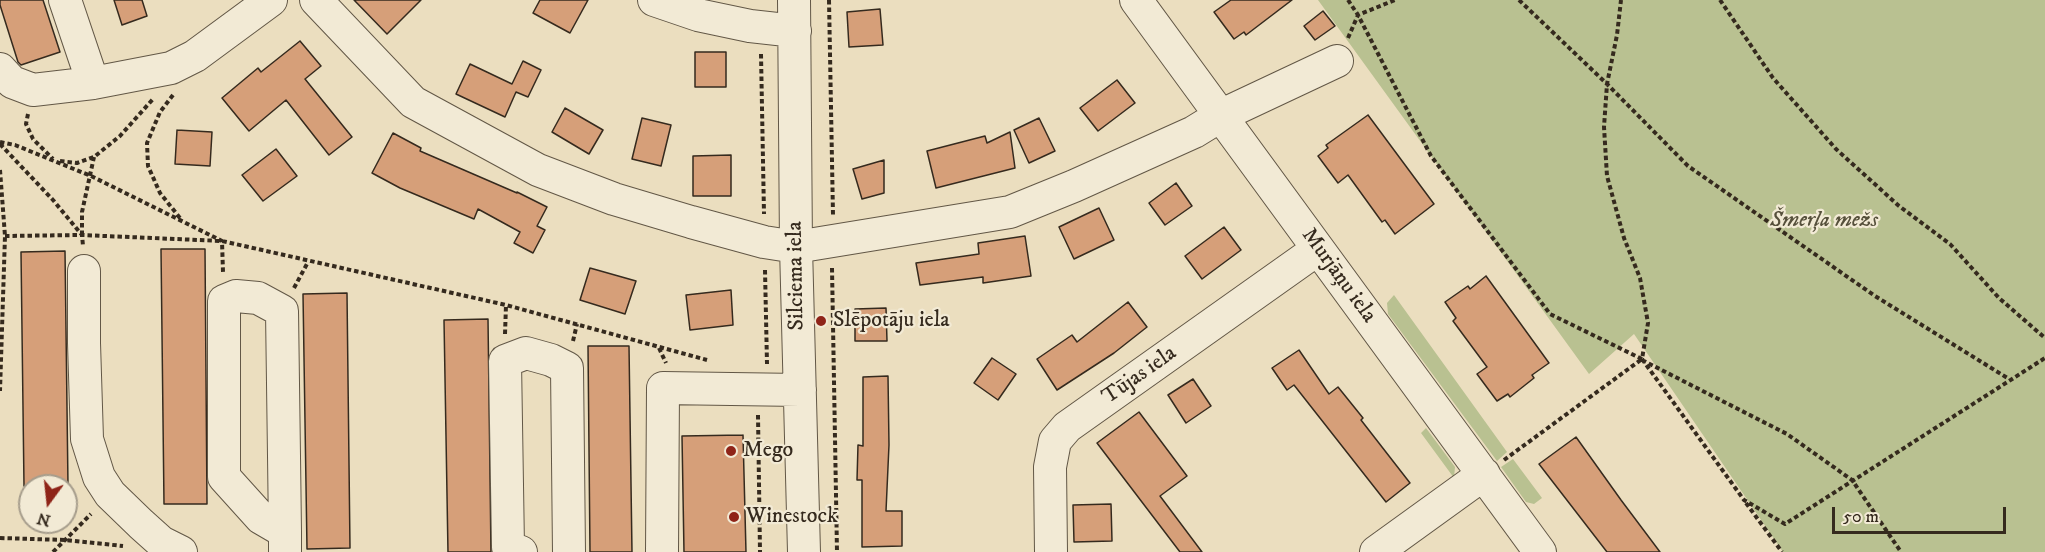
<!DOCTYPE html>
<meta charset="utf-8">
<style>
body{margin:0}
#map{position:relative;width:2045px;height:552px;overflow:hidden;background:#ebdebf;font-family:"IM FELL DW Pica",serif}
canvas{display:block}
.north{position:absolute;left:18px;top:474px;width:60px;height:60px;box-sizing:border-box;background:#f2ead5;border:2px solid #a69d8c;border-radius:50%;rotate:195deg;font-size:16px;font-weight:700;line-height:24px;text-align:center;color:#352a1e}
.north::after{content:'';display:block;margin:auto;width:21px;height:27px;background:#8f2418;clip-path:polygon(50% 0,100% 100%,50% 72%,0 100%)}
.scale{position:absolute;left:1832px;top:507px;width:174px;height:27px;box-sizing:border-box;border:3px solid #352a1e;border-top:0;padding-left:8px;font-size:18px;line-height:21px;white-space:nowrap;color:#352a1e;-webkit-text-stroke:4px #f2ead5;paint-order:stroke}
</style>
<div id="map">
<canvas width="2045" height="552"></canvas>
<div class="north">N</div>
<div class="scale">50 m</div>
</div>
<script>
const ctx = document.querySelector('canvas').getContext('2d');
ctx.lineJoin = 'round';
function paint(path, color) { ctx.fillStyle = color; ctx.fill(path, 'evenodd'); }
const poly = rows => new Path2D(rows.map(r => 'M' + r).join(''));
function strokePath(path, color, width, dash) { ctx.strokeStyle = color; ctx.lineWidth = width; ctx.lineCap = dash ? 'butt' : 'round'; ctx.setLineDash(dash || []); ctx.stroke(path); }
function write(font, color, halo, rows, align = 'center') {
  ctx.font = font + ' "IM FELL DW Pica",serif'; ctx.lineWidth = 4.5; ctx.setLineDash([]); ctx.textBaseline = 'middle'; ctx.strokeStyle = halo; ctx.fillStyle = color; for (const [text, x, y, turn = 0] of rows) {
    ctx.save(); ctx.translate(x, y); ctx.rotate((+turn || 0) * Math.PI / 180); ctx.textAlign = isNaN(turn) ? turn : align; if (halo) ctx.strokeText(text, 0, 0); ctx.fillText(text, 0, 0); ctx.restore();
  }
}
paint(poly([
 [1318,0,2045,0,2045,552,1783,552,1634,334,1589,374],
 [1394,295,1507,452,1497,461,1388,314,1387,303],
 [1426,428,1455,467,1454,478,1421,433],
 [1513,459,1542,498,1534,504,1526,502,1501,467]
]), '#b9c191');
const building = poly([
 [0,0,43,0,60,52,21,65,18,62,0,5,0,0],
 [114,0,142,0,147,16,122,25,114,0],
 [354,0,421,0,387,34,354,0],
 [540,0,588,0,570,33,533,13,540,0],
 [1231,0,1292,0,1246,35,1244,32,1234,39,1214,12,1231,0],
 [880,9,883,45,849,47,847,12,880,9],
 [1323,11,1335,26,1315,40,1304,26,1323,11],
 [300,41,321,66,305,79,352,137,329,155,286,100,249,131,222,98,258,68,261,72,300,41],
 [695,52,726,52,726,87,695,87,695,52],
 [523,61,541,70,528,97,516,92,505,117,456,94,470,64,512,84,523,61],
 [1117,80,1135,103,1098,131,1080,108,1117,80],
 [565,108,603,130,589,154,552,132,565,108],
 [1368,115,1434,204,1395,234,1385,220,1382,222,1348,175,1338,183,1318,156,1328,148,1326,145,1368,115],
 [642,118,671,125,661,166,632,159,642,118],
 [1039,118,1055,151,1029,163,1014,130,1039,118],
 [177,130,212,132,210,166,175,164,177,130],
 [1010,132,1015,168,936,188,927,151,985,136,987,143,1010,132],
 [393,133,421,148,420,151,517,193,517,192,547,207,537,226,545,230,533,253,514,243,520,232,478,209,474,219,400,188,372,173,393,133],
 [276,149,297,176,263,201,242,175,276,149],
 [731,155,731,196,693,196,693,156,731,155],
 [884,160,884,193,862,199,853,169,884,160],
 [1176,183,1192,206,1165,225,1149,203,1176,183],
 [1099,208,1114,240,1074,259,1059,227,1099,208],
 [1224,227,1241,250,1202,279,1185,256,1224,227],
 [1025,236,1031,276,983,283,983,277,920,285,916,263,979,254,978,243,1025,236],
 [161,249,205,249,207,504,164,504,161,249],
 [65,251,68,486,24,486,21,252,65,251],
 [590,268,636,281,625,314,580,300,590,268],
 [1486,276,1549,363,1532,375,1534,378,1510,397,1508,394,1497,401,1477,374,1487,367,1453,321,1456,318,1445,302,1468,286,1470,289,1486,276],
 [731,290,733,325,690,330,686,295,731,290],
 [347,293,350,548,307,549,303,294,347,293],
 [1128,302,1147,327,1114,353,1057,390,1037,359,1072,335,1077,342,1128,302],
 [886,308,887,341,855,341,855,309,886,308],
 [488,319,491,552,448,552,444,320,488,319],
 [588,346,629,346,632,552,590,552,588,346],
 [1299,350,1329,394,1338,387,1363,418,1361,420,1410,483,1386,502,1294,385,1287,390,1272,368,1299,350],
 [992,358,1016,374,998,400,974,383,992,358],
 [888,376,889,445,886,511,902,511,902,546,862,547,862,480,857,480,858,445,863,446,863,377,888,376],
 [1193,379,1211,406,1186,423,1168,395,1193,379],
 [1139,412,1187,476,1160,496,1202,552,1180,552,1097,443,1139,412],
 [743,435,746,552,684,552,682,436,743,435],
 [1576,437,1621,500,1660,552,1607,552,1539,464,1576,437],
 [1111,504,1112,541,1074,542,1073,505,1111,504]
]);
paint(building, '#d69f79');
strokePath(building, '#352a1e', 1.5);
const minor = poly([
 [65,0,93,83],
 [316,0,413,102,538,170,614,199,691,222,764,242,796,247,1010,212,1074,186,1194,132,1220,116,1337,61],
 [654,0,698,15,750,26,795,31],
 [794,0,796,247,804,552],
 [1136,0,1540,552],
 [0,69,12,82,33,90,93,83,171,68,195,56,271,0],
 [84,271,84,343,87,439,99,477,110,494,141,524,161,542,181,552],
 [285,552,285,532,284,456,282,311,258,298,236,296,224,301,224,477,261,518,285,532],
 [521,552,508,547,505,361,526,353,551,360,567,368,569,552],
 [662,552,663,388,800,390],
 [1051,552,1050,467,1055,441,1067,427,1318,249],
 [1376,552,1484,474]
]);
strokePath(minor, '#625746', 34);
strokePath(poly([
 [829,0,833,215],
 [1348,0,1358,15,1431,156,1550,314,1642,359,1648,323,1640,278,1624,238,1607,176,1604,127,1607,84,1617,35,1621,0],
 [1519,0,1607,84,1688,166,1875,296,2009,379],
 [1720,0,1773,78,1836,149,1899,206,1950,244,1999,298,2045,338],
 [1348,38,1358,15,1395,0],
 [761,54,764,214],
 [173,95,160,112,147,143,148,166,160,193,180,218],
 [28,114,26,124,33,139,53,159],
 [0,142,15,145,91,176,222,241,223,272],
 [0,144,53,200,82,235,83,246],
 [60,161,77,163,94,157,120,136,153,99],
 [0,170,5,236,0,391],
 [82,235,82,212,94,157],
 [5,236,82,235,222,241,506,305,707,360],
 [832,268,837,552],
 [765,270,767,364],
 [294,288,308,262],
 [505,334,506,305],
 [573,341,577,324],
 [659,348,666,363],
 [1642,359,1744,500,1785,524,2045,358],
 [1642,360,1787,434,1852,480,1901,552],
 [758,415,760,552],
 [1504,460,1642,359],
 [1746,503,1782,552],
 [0,538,65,540,123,546],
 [53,552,91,514]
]), '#352a1e', 4, [4.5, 3]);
strokePath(minor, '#f2ead5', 32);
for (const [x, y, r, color] of [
 [821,321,6,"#8f2418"],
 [731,451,6,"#8f2418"],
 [734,517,6,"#8f2418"]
]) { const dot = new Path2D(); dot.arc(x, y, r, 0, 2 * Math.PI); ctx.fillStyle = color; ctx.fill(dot); strokePath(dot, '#f2ead5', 2); }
write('italic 22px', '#56503b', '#f2ead5', [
 ["Šmerļa mežs",1824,221]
]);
write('22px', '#352a1e', '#f2ead5', [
 ["Silciema iela",797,276,-91],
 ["Murjāņu iela",1338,276,54],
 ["Tūjas iela",1140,376,-35]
]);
write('22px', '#352a1e', '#f2ead5', [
 ["Slēpotāju iela",833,321],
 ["Mego",743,451],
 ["Winestock",746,517]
], 'left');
</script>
